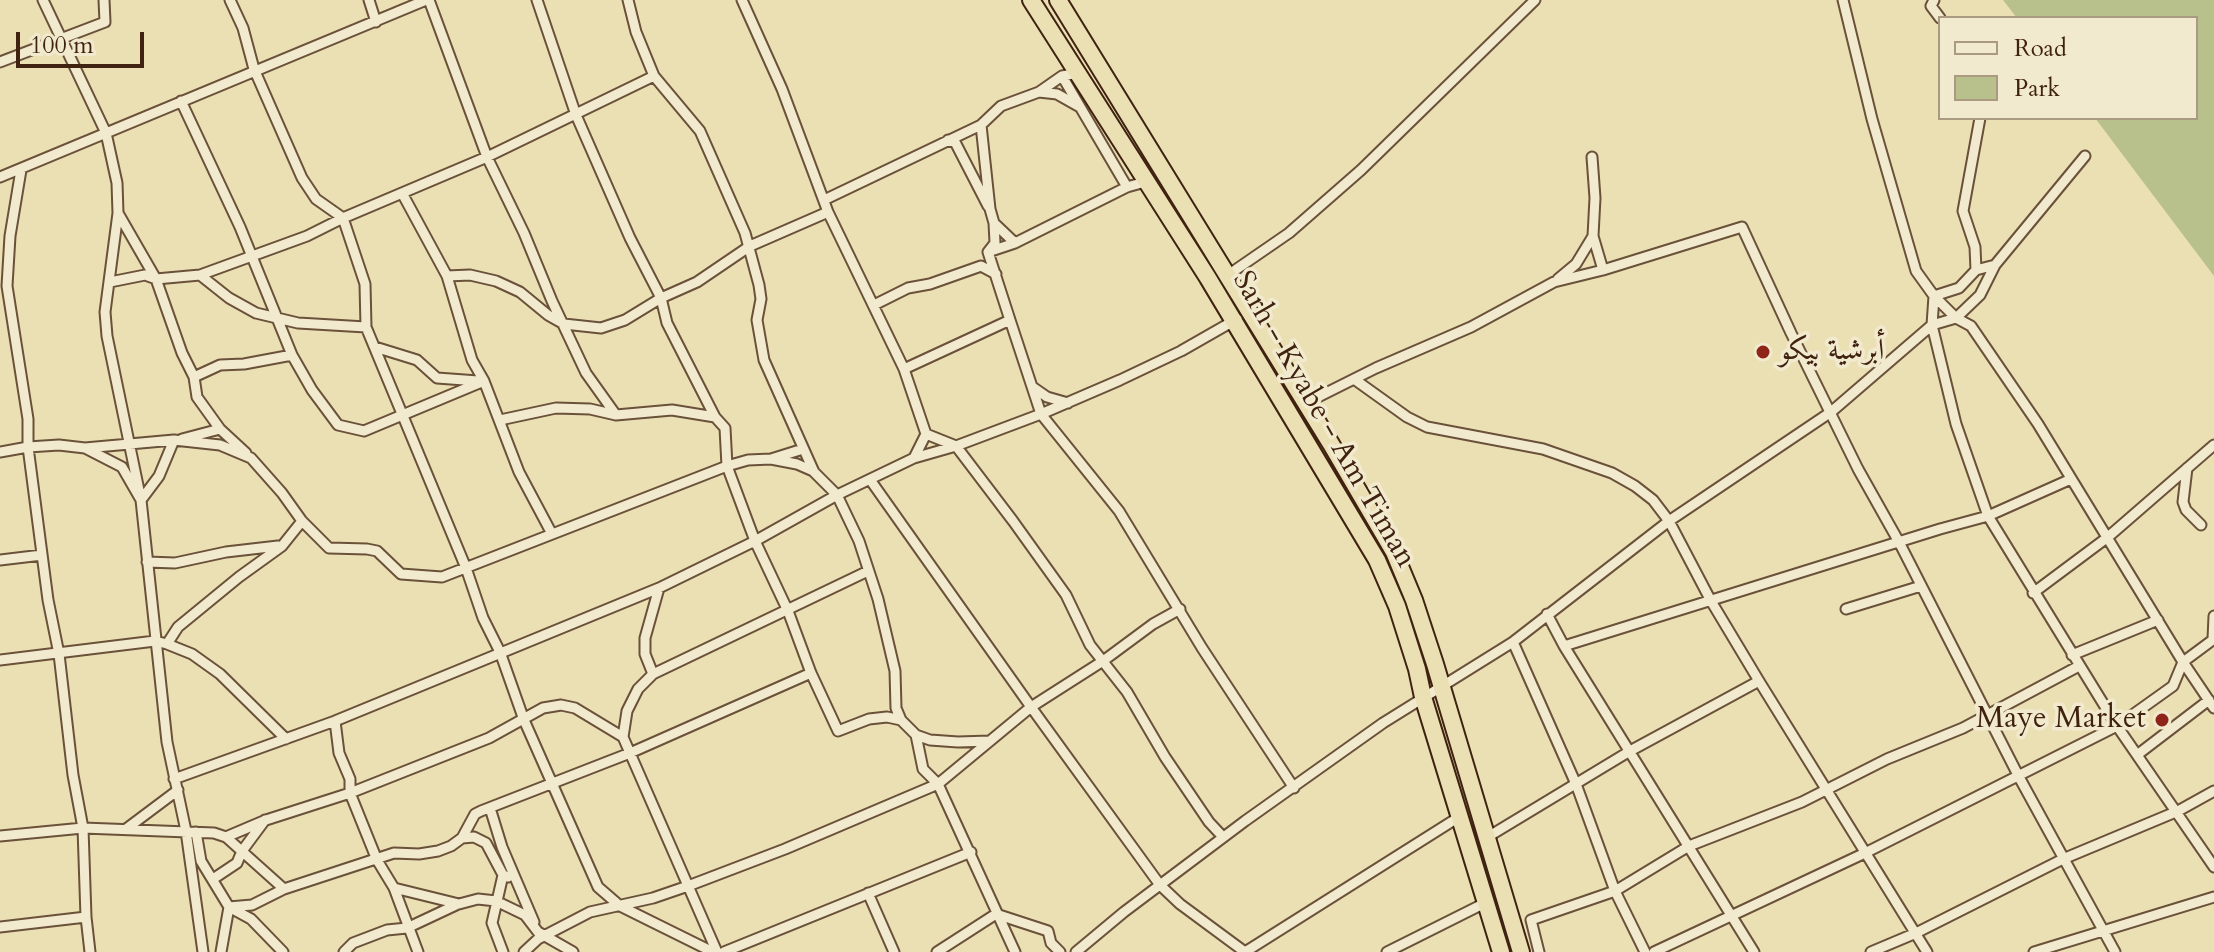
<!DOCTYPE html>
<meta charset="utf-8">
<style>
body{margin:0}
#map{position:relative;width:2214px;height:952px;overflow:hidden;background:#ebdfb4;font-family:Cardo,serif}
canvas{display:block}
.legend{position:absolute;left:1938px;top:16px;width:260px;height:104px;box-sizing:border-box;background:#f2eace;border:2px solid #aa9a82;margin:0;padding:10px 14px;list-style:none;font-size:24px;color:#3f2210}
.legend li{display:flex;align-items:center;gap:16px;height:40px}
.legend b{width:40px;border:2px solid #aa9a82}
.scale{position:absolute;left:16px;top:32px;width:128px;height:36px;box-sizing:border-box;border:4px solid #3f2210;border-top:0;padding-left:10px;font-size:24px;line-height:28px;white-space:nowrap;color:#3f2210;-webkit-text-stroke:6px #f2eace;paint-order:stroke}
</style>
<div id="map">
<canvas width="2214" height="952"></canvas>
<ul class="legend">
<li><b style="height:10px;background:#f2eace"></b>Road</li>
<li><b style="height:22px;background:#b8c18c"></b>Park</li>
</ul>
<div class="scale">100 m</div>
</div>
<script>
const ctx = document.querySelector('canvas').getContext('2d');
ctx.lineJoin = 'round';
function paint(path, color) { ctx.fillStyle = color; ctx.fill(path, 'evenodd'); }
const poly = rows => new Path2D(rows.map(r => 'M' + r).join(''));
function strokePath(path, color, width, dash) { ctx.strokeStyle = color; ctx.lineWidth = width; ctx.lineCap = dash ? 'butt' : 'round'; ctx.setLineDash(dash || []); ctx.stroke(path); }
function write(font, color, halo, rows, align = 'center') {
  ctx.font = font + ' Cardo,Amiri,serif'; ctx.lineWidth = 7; ctx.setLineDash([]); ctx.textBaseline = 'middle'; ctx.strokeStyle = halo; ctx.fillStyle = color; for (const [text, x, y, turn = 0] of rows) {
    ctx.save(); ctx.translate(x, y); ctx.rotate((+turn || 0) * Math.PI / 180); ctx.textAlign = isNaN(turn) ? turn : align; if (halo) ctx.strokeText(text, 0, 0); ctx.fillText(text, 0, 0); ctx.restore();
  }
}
paint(poly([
 [2003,0,2214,0,2214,276,2095,118,2196,118,2196,18,2017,18]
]), '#b8c18c');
const street = poly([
 [43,0,106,133,117,183,118,213,105,312,107,336,141,500,167,742,186,831,203,952],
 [230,0,243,28,254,69,302,178,316,199,343,218,365,284,366,327,466,568,483,618,500,652,524,720,598,887,620,906,713,952],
 [369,0,376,22],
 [429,0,487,157,524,233,552,301,586,373,616,415],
 [537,0,576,115,630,238,661,298,667,323,715,417,725,428,727,466,755,541,788,611,811,673,838,731,869,719,887,717,901,720],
 [628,0,636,32,654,76,700,131,745,233,759,285,761,299,757,320,764,360,814,472,837,495,859,541,878,599,895,671,896,708,901,720,916,735,923,769,938,784,1015,952],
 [742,0,782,89,828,212,904,369,926,434,914,458],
 [1843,0,1872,119,1916,271,1934,296,1956,318,1971,326,2038,424,2183,662,2214,708],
 [1934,0,1931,6,1940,18],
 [0,62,105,22,104,0],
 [1062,76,1127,187],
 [1039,92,1057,94,1080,107],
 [181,101,240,227,292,355,312,390,338,425,364,431,484,381],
 [981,125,990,209,994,223,995,243,988,252],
 [948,140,955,142,988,206],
 [1592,157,1595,198,1593,236,1603,270],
 [21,170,10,236,7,286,28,419,28,447,48,600,59,654,73,775,83,828,86,917,90,952],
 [0,177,426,0],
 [402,193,447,276,472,360,484,381,519,472,552,534],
 [824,200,981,125,1001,106,1039,92,1062,76,1078,73],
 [118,213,156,279,182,353,194,377,197,397,220,429,246,453],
 [994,223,1015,243],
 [988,252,1015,243,1127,187,1145,182],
 [988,252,1010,320],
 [1976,270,1975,247,1963,211,1980,118],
 [200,275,229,298,256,313,298,323,366,327],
 [1228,275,1289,233,1361,170,1535,0],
 [447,276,470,275,496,281,520,292,548,315,564,324,601,328,625,320,661,298,697,282,750,246,828,212],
 [1558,279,1576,264,1593,236],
 [110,282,145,275,156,279,200,275,307,236,343,218,487,157,654,76],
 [1934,296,1932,325,1956,424,1988,516,2117,726,2214,867],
 [1934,296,1959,288,1976,270,1995,265],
 [874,305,908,288,930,284,981,266,996,274],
 [375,347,417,360,437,378,478,381],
 [904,369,1010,320,1041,414,1119,511,1202,648,1294,788],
 [194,377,220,365,244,364,292,355],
 [1354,379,1407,417,1427,427,1543,449,1612,473,1635,486,1653,500,1669,521,1711,601,1759,681,1927,952],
 [1034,388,1047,397,1068,403],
 [1306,403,1376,368,1471,327,1554,282,1603,270,1742,227,1791,333,1858,469,1899,542,2019,777,2115,952],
 [500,420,556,408,590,409,616,415,672,410,715,417],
 [926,434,956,446,1013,521,1066,595,1090,645,1127,692,1165,757,1209,822,1223,837],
 [182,439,220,429],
 [85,448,122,467,141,500,159,476,174,440],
 [0,452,28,447,59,445,85,448,174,440,220,445,251,458,282,493,302,521,329,548,367,549,377,551,401,574,442,577,727,466,748,460,771,459,803,449],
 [771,459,797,464,813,471],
 [2187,468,2183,502,2186,510,2201,525],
 [871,481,1031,707,1160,885,1180,904,1245,952],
 [0,560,42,555],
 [147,562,175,563,226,552,278,546],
 [2033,593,2108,537,2214,445],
 [1846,609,1921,586],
 [1547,614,1564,646,1754,952],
 [2213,639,2214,616],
 [1513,642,1576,784,1615,891,1645,952],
 [167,644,178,627,239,577,282,546,302,521],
 [1564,646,1940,529,1988,516,2071,479],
 [2072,655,2158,620],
 [0,660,155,641,167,644,192,654,220,674,286,739],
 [653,674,645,654,645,638,659,588],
 [335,721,339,753,350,779,350,793,377,860,394,888,418,952],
 [916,735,930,740,958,742,990,741],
 [2137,755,2209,700],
 [174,779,335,721,659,588,755,541,837,495,914,458,956,446,1041,414,1120,380,1181,351,1237,319],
 [490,808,502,847,534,922],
 [126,829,178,790],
 [196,832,201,861,229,907,221,952],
 [0,836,83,828,214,833,226,837,284,889],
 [226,837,266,820,350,793,489,738,543,708,561,705,575,708,623,737],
 [462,838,474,837,486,843,503,875,508,877],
 [1486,838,1630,751,1759,681],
 [503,875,492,923,503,952],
 [213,879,237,863,242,851,265,820],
 [394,888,459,904,478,899,496,901,525,915,538,932,573,952],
 [868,893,894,952],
 [229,907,252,905,284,889,394,853,419,854,438,851,451,846,462,838,475,814,481,811,630,753,811,673],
 [229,907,251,919,283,952],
 [996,914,1048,931,1051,943,1060,952],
 [0,927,86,917],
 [344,952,353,943,387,930,407,928,456,905],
 [524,952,538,939,590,912,653,898,688,886,785,849,938,784,1031,707,1103,661,1153,624,1180,609],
 [717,952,623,737,627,711,638,689,653,674,868,571],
 [724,952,971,852],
 [937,952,996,914],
 [1076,952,1124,912,1245,821,1383,723,1513,642,1669,521,1831,412,1932,325,1956,318,1980,295,1995,265,2085,156],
 [1245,952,1459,817],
 [1387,952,1485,903],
 [1539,952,1531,920,1615,891,1689,846,1802,802,1887,759,1963,728,2079,666],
 [1654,952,1865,853,2117,726,2173,686,2183,662,2214,639],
 [1871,952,1916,933,2063,859,2178,811,2214,791],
 [2034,952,2214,897]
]);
const highway = poly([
 [1031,0,1208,278,1377,560,1397,606,1417,669,1423,697,1501,952],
 [1058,0,1331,444,1394,552,1414,600,1435,664,1521,952]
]);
strokePath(street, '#6a5139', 13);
strokePath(highway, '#3f2210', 20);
strokePath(street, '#f2eace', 9);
strokePath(highway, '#ebdfb4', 16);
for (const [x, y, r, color] of [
 [1763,352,8,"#8f2418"],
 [2162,720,8,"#8f2418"]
]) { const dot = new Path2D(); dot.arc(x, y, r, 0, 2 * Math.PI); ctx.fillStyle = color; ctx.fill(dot); strokePath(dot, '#f2eace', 3); }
write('30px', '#3f2210', '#f2eace', [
 ["أبرشية بيكو",1779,352],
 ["Maye Market",2146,720,"right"]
], 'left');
write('30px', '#3f2210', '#f2eace', [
 ["Sarh - Kyabe - Am Timan",1323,420,60]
]);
</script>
